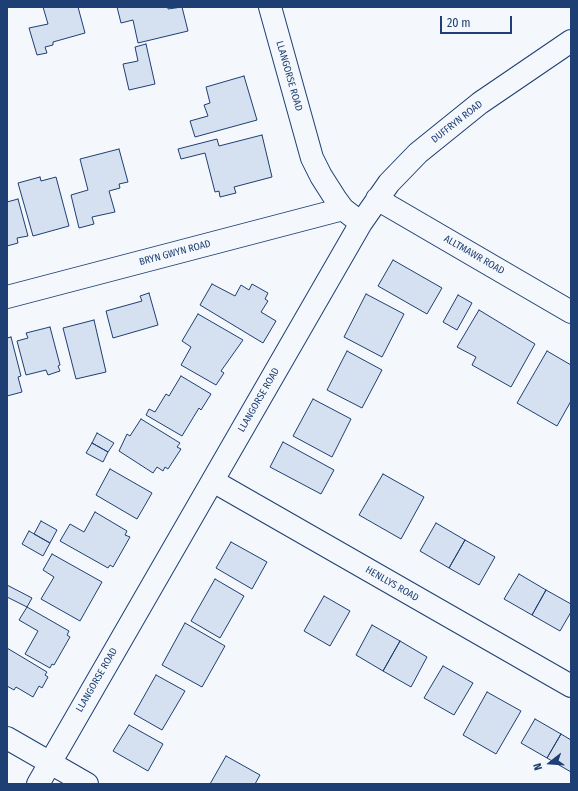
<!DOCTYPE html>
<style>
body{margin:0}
#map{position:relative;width:578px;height:791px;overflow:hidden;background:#f4f7fb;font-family:"Fira Sans Condensed",sans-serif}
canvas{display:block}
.frame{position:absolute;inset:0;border:8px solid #1d3f73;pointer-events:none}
.north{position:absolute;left:530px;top:743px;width:40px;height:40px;-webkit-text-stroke:3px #f4f7fb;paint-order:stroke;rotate:253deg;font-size:11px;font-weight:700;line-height:16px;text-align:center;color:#1d3f73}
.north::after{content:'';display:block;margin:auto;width:14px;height:18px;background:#1d3f73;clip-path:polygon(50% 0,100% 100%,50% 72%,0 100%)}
.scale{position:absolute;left:440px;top:16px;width:72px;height:18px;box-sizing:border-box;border:2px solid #1d3f73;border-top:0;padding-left:5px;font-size:12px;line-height:14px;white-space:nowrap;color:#1d3f73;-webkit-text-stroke:3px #f4f7fb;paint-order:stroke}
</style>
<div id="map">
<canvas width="578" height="791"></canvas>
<div class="frame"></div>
<div class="north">N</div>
<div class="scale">20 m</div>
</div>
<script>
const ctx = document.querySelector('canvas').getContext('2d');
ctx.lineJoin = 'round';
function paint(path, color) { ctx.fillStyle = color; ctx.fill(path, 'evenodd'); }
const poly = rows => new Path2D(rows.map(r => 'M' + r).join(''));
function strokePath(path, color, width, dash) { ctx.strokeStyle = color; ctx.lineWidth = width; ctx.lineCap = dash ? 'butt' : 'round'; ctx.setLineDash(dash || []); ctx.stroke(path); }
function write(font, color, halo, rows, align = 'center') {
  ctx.font = font + ' "Fira Sans Condensed",sans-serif'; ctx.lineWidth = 3; ctx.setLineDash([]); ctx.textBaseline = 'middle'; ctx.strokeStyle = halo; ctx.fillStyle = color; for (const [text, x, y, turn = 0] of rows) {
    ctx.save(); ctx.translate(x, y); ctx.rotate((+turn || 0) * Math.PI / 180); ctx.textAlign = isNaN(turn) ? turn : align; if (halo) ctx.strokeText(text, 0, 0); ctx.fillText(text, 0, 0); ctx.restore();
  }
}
const building = poly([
 [43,7,78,7,85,33,53,42,53,45,45,47,47,53,37,55,29,28,48,24,43,7],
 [117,7,168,7,168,9,182,7,188,31,138,43,133,20,121,23,117,7],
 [146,44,155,84,129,90,123,64,138,61,135,47,146,44],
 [244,76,257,120,195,137,190,121,208,116,204,105,210,103,206,87,244,76],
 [262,135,272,177,234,187,236,193,220,197,219,191,215,192,205,153,181,159,178,149,217,139,219,146,262,135],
 [119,149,128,182,119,184,120,188,109,191,115,212,92,217,94,224,79,228,71,195,88,190,80,159,119,149],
 [40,177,41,181,56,177,69,226,33,236,18,183,40,177],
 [18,199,28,236,17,238,18,243,7,246,7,202,18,199],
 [393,260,442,288,427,314,378,286,393,260],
 [212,284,235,296,241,285,249,290,252,284,268,293,265,299,268,301,261,312,276,321,263,343,200,305,212,284],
 [149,293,158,325,113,338,106,311,142,301,140,296,149,293],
 [366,294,404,314,382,357,344,337,366,294],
 [458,295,472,303,457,330,443,322,458,295],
 [479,310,535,344,511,387,472,365,476,357,457,347,479,310],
 [198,314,243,340,221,371,224,373,216,385,181,365,191,347,182,341,198,314],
 [94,320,106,372,76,379,63,328,94,320],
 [50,327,60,365,58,366,60,371,48,375,46,370,26,375,17,341,28,338,26,333,50,327],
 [11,337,21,376,18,377,22,392,7,396,7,338,11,337],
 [347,351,382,370,362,408,327,390,347,351],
 [547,351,571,365,571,401,557,426,517,403,547,351],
 [181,376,211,394,201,410,199,408,182,436,146,415,149,409,155,412,166,394,169,396,181,376],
 [313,399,351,419,332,457,293,436,313,399],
 [141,419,180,443,177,447,181,449,168,469,165,467,163,471,157,467,153,473,119,451,127,434,130,436,141,419],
 [97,433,114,443,108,452,92,443,97,433],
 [283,442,334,470,321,494,270,467,283,442],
 [92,443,108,452,103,462,86,453,92,443],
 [110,469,152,493,137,519,96,495,110,469],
 [383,474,424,497,401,539,359,515,383,474],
 [95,512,127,531,125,535,130,537,113,567,110,565,108,568,60,541,70,524,84,532,95,512],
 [41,521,57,530,50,543,34,534,41,521],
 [436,523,465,540,449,568,420,551,436,523],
 [29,531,50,543,43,556,22,544,29,531],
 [465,540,495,557,479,585,449,568,465,540],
 [231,542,267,562,252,589,216,568,231,542],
 [52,554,102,582,80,621,41,599,54,577,43,570,52,554],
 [519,574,546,590,532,615,504,599,519,574],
 [215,579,244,596,220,638,191,621,215,579],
 [7,585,32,598,27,607,7,597,7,585],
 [546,590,571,604,571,612,560,631,532,615,546,590],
 [324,596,350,611,330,646,304,631,324,596],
 [27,607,69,631,67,635,70,637,54,665,52,664,50,668,25,654,38,631,19,620,27,607],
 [185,623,225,646,202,687,162,665,185,623],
 [372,625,400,641,383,671,356,655,372,625],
 [400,641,427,657,411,687,383,671,400,641],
 [7,648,47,672,45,675,48,677,42,688,39,686,33,697,16,687,14,690,7,686,7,648],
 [443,666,473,683,454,715,424,698,443,666],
 [156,675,185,691,162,730,134,714,156,675],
 [487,692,521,711,496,754,463,735,487,692],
 [535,719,561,734,547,758,521,743,535,719],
 [129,725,163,744,148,771,113,751,129,725],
 [561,734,571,740,571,772,547,758,561,734],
 [226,756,260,775,255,784,210,784,226,756]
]);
paint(building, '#d5e0f0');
strokePath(building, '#1d3f73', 1);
const minor = poly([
 [377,199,571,312],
 [361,223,389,183,418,153,480,103,571,41],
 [7,297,343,209],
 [213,481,571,686],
 [7,738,87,784],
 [38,784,361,223,343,209,335,198,321,176,312,158,270,7]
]);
strokePath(minor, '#1d3f73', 24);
strokePath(minor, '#f4f7fb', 22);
write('10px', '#1d3f73', '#f4f7fb', [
 ["LLANGORSE ROAD",289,76,74],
 ["DUFFRYN ROAD",457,122,-38],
 ["BRYN GWYN ROAD",175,253,-15],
 ["ALLTMAWR ROAD",474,255,30],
 ["LLANGORSE ROAD",259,400,-60],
 ["HENLLYS ROAD",392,584,30],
 ["LLANGORSE ROAD",97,680,-60]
]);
</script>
